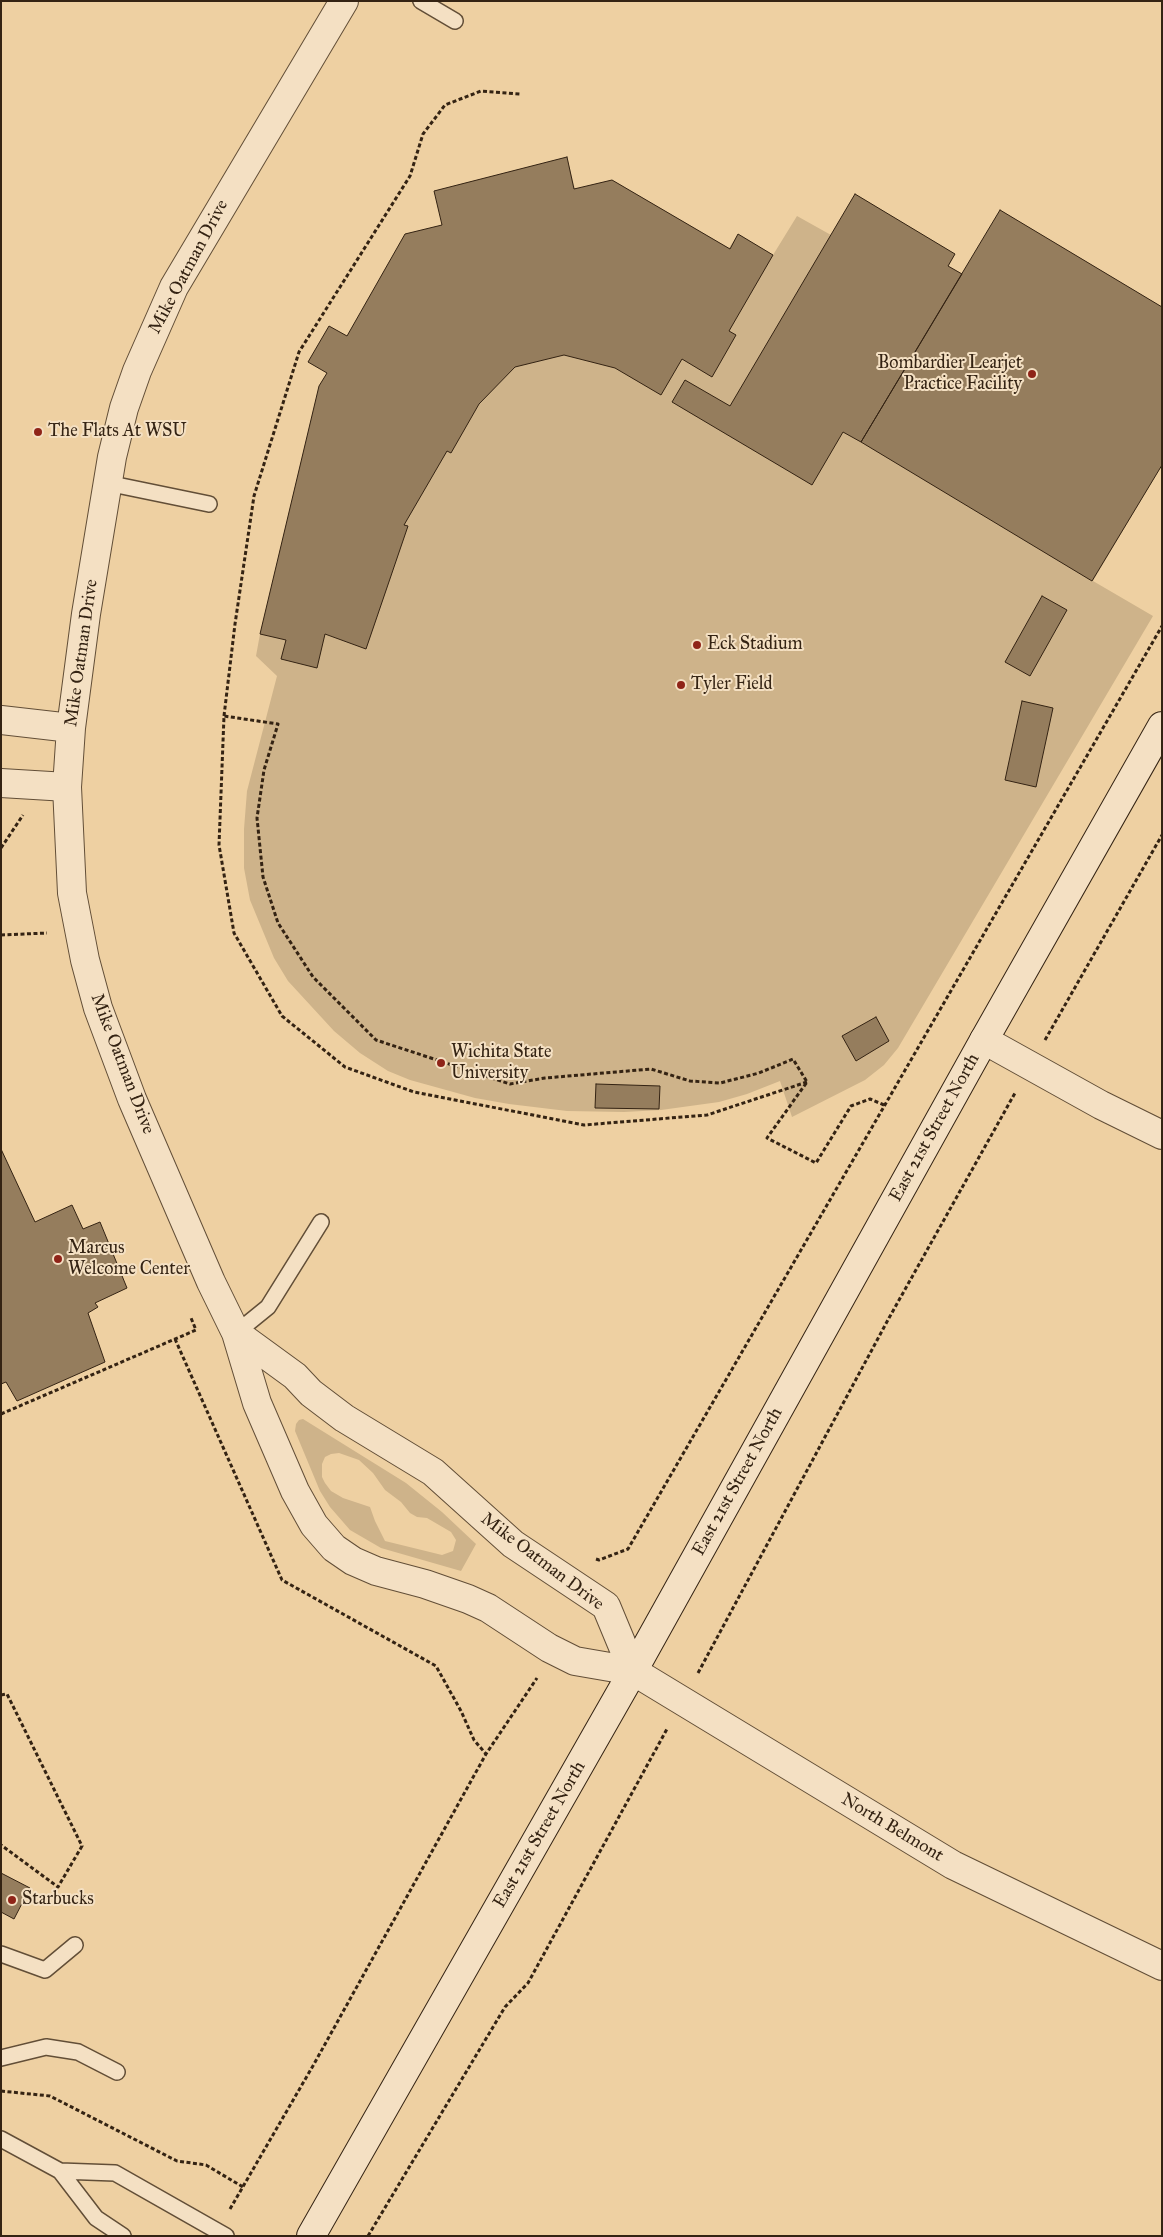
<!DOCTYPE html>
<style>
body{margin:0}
#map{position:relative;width:1163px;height:2237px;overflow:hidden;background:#eed0a2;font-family:"IM FELL Great Primer",serif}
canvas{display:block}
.frame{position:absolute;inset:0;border:2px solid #342313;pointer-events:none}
</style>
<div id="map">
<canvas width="1163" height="2237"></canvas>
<div class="frame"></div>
</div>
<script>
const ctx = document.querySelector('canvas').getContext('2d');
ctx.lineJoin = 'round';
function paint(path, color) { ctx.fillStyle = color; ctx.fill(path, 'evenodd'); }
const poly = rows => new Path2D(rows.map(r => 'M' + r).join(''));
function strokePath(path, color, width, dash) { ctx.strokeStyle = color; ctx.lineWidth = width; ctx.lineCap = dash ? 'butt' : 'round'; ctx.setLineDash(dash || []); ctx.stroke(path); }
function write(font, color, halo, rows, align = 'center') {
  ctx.font = font + ' "IM FELL Great Primer",serif'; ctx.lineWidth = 4; ctx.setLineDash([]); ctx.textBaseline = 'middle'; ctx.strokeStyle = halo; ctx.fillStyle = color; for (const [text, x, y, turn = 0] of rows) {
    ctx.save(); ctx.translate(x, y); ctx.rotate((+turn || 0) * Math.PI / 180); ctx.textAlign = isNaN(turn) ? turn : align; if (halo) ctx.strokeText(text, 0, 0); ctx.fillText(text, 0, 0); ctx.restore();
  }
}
paint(poly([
 [567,157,575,189,612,180,729,248,738,234,773,255,797,216,831,235,855,194,955,254,949,266,962,274,1000,210,1162,307,1162,465,1093,581,1153,616,898,1048,884,1065,865,1080,792,1117,780,1081,747,1094,719,1102,661,1110,624,1112,567,1111,509,1104,475,1098,410,1080,388,1071,360,1053,334,1031,288,981,274,958,250,900,244,868,244,829,247,791,277,676,256,656,260,634,319,386,327,373,308,362,329,326,347,336,405,234,442,225,434,191],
 [303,1419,406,1483,442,1512,476,1544,461,1571,381,1548,350,1530,330,1507,320,1491,295,1431,296,1424,299,1420],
 [331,1454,339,1453,359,1460,373,1473,385,1490,401,1502,410,1513,417,1517,427,1518,451,1532,456,1540,453,1551,442,1555,385,1541,375,1521,370,1507,343,1498,331,1491,325,1483,322,1477,322,1464,325,1457]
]), '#ceb38a');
const building = poly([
 [567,157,574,189,612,180,730,249,738,234,773,255,729,331,736,335,712,377,682,359,661,395,615,368,564,355,515,367,479,404,451,453,447,451,404,525,408,526,366,649,325,634,317,668,281,659,286,640,260,634,319,386,327,373,308,362,329,326,347,336,405,234,442,225,434,191,567,157],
 [855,194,955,254,948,266,962,274,861,442,843,432,812,485,672,402,685,380,730,406,855,194],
 [1000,210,1162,307,1162,465,1092,581,861,442,1000,210],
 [1042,596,1067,610,1030,676,1005,662,1042,596],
 [1022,701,1053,708,1036,787,1005,780,1022,701],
 [876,1017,889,1041,856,1061,842,1036,876,1017],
 [596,1084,660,1086,659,1109,595,1108,596,1084],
 [1,1149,35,1222,72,1205,83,1229,100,1222,127,1288,95,1303,98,1307,88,1313,105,1362,17,1401,6,1382,1,1384,1,1149],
 [1,1873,30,1888,14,1919,1,1912,1,1873]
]);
paint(building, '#957d5d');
strokePath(building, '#342313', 1);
const service = poly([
 [421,1,455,21],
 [107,483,209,504],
 [236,1333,268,1307,321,1222],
 [1,1954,45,1970,75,1945],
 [1,2058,46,2047,78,2052,117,2072],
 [1,2139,60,2171,96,2218,123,2236],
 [60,2171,115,2173,226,2236]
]);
const minor = poly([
 [344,1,174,287,137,371,124,408,112,457,86,614,71,728,67,787,72,893,85,960,98,1008,132,1099,211,1282,236,1333,257,1403,295,1491,314,1525,334,1548,353,1561,376,1571,425,1584,468,1599,488,1608,549,1648,575,1661,633,1671,953,1865,1162,1966],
 [1,720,71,728],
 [1,783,67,787],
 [984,1040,1101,1105,1162,1135],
 [236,1333,295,1376,311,1393,344,1418,433,1472,513,1544,606,1606,633,1671]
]);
const secondary = poly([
 [311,2236,633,1671,984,1040,1162,726]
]);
strokePath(service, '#624e37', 18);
strokePath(minor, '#624e37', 30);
strokePath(secondary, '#342313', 30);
strokePath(poly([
 [224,716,235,624,254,496,299,352,410,176,423,134,445,105,481,91,520,94],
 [1,848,23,815],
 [1,935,47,933],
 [1045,1040,1162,835],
 [807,1082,707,1115,584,1125,414,1092,345,1067,282,1016,234,933,219,845,224,716,278,724,264,770,257,818,263,877,278,923,313,977,376,1040,510,1084,545,1078,651,1069,690,1081,720,1083,759,1073,793,1059,807,1082,767,1138,816,1163,851,1106,870,1099,884,1105],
 [175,1339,282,1580,436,1666,461,1711,474,1740,486,1754],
 [1,1414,196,1330,191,1318],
 [596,1559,599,1560,628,1549,1162,626],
 [698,1673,889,1318,1015,1093],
 [1,1695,7,1694,82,1846,58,1887,1,1845],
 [1,2091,50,2096,177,2161,206,2165,243,2187],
 [230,2209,314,2064,486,1754,537,1678],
 [368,2236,505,2007,528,1983,667,1729]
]), '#342313', 3, [4, 2.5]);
strokePath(service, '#f4e0c3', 15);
strokePath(minor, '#f4e0c3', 28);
strokePath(secondary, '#f4e0c3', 28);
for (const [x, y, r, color] of [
 [1032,374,5,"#8f2418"],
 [38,432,5,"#8f2418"],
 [697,645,5,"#8f2418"],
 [681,685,5,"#8f2418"],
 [441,1063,5,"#8f2418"],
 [58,1259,5,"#8f2418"],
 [12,1900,5,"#8f2418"]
]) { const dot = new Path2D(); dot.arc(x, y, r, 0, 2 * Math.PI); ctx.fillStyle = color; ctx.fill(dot); strokePath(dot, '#f4e0c3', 2); }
write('18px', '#342313', '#f4e0c3', [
 ["Mike Oatman Drive",189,267,-62],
 ["Mike Oatman Drive",82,653,-82],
 ["Mike Oatman Drive",122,1064,69],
 ["East 21st Street North",935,1128,-61],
 ["East 21st Street North",738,1482,-61],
 ["Mike Oatman Drive",542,1562,37],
 ["North Belmont",892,1828,31],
 ["East 21st Street North",540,1835,-60]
]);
write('18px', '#342313', '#f4e0c3', [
 ["Bombardier Learjet",1022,364,"right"],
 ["Practice Facility",1022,385,"right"],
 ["The Flats At WSU",48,432],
 ["Eck Stadium",707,645],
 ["Tyler Field",691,685],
 ["Wichita State",451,1053],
 ["University",451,1074],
 ["Marcus",68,1249],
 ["Welcome Center",68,1270],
 ["Starbucks",22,1900]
], 'left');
</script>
